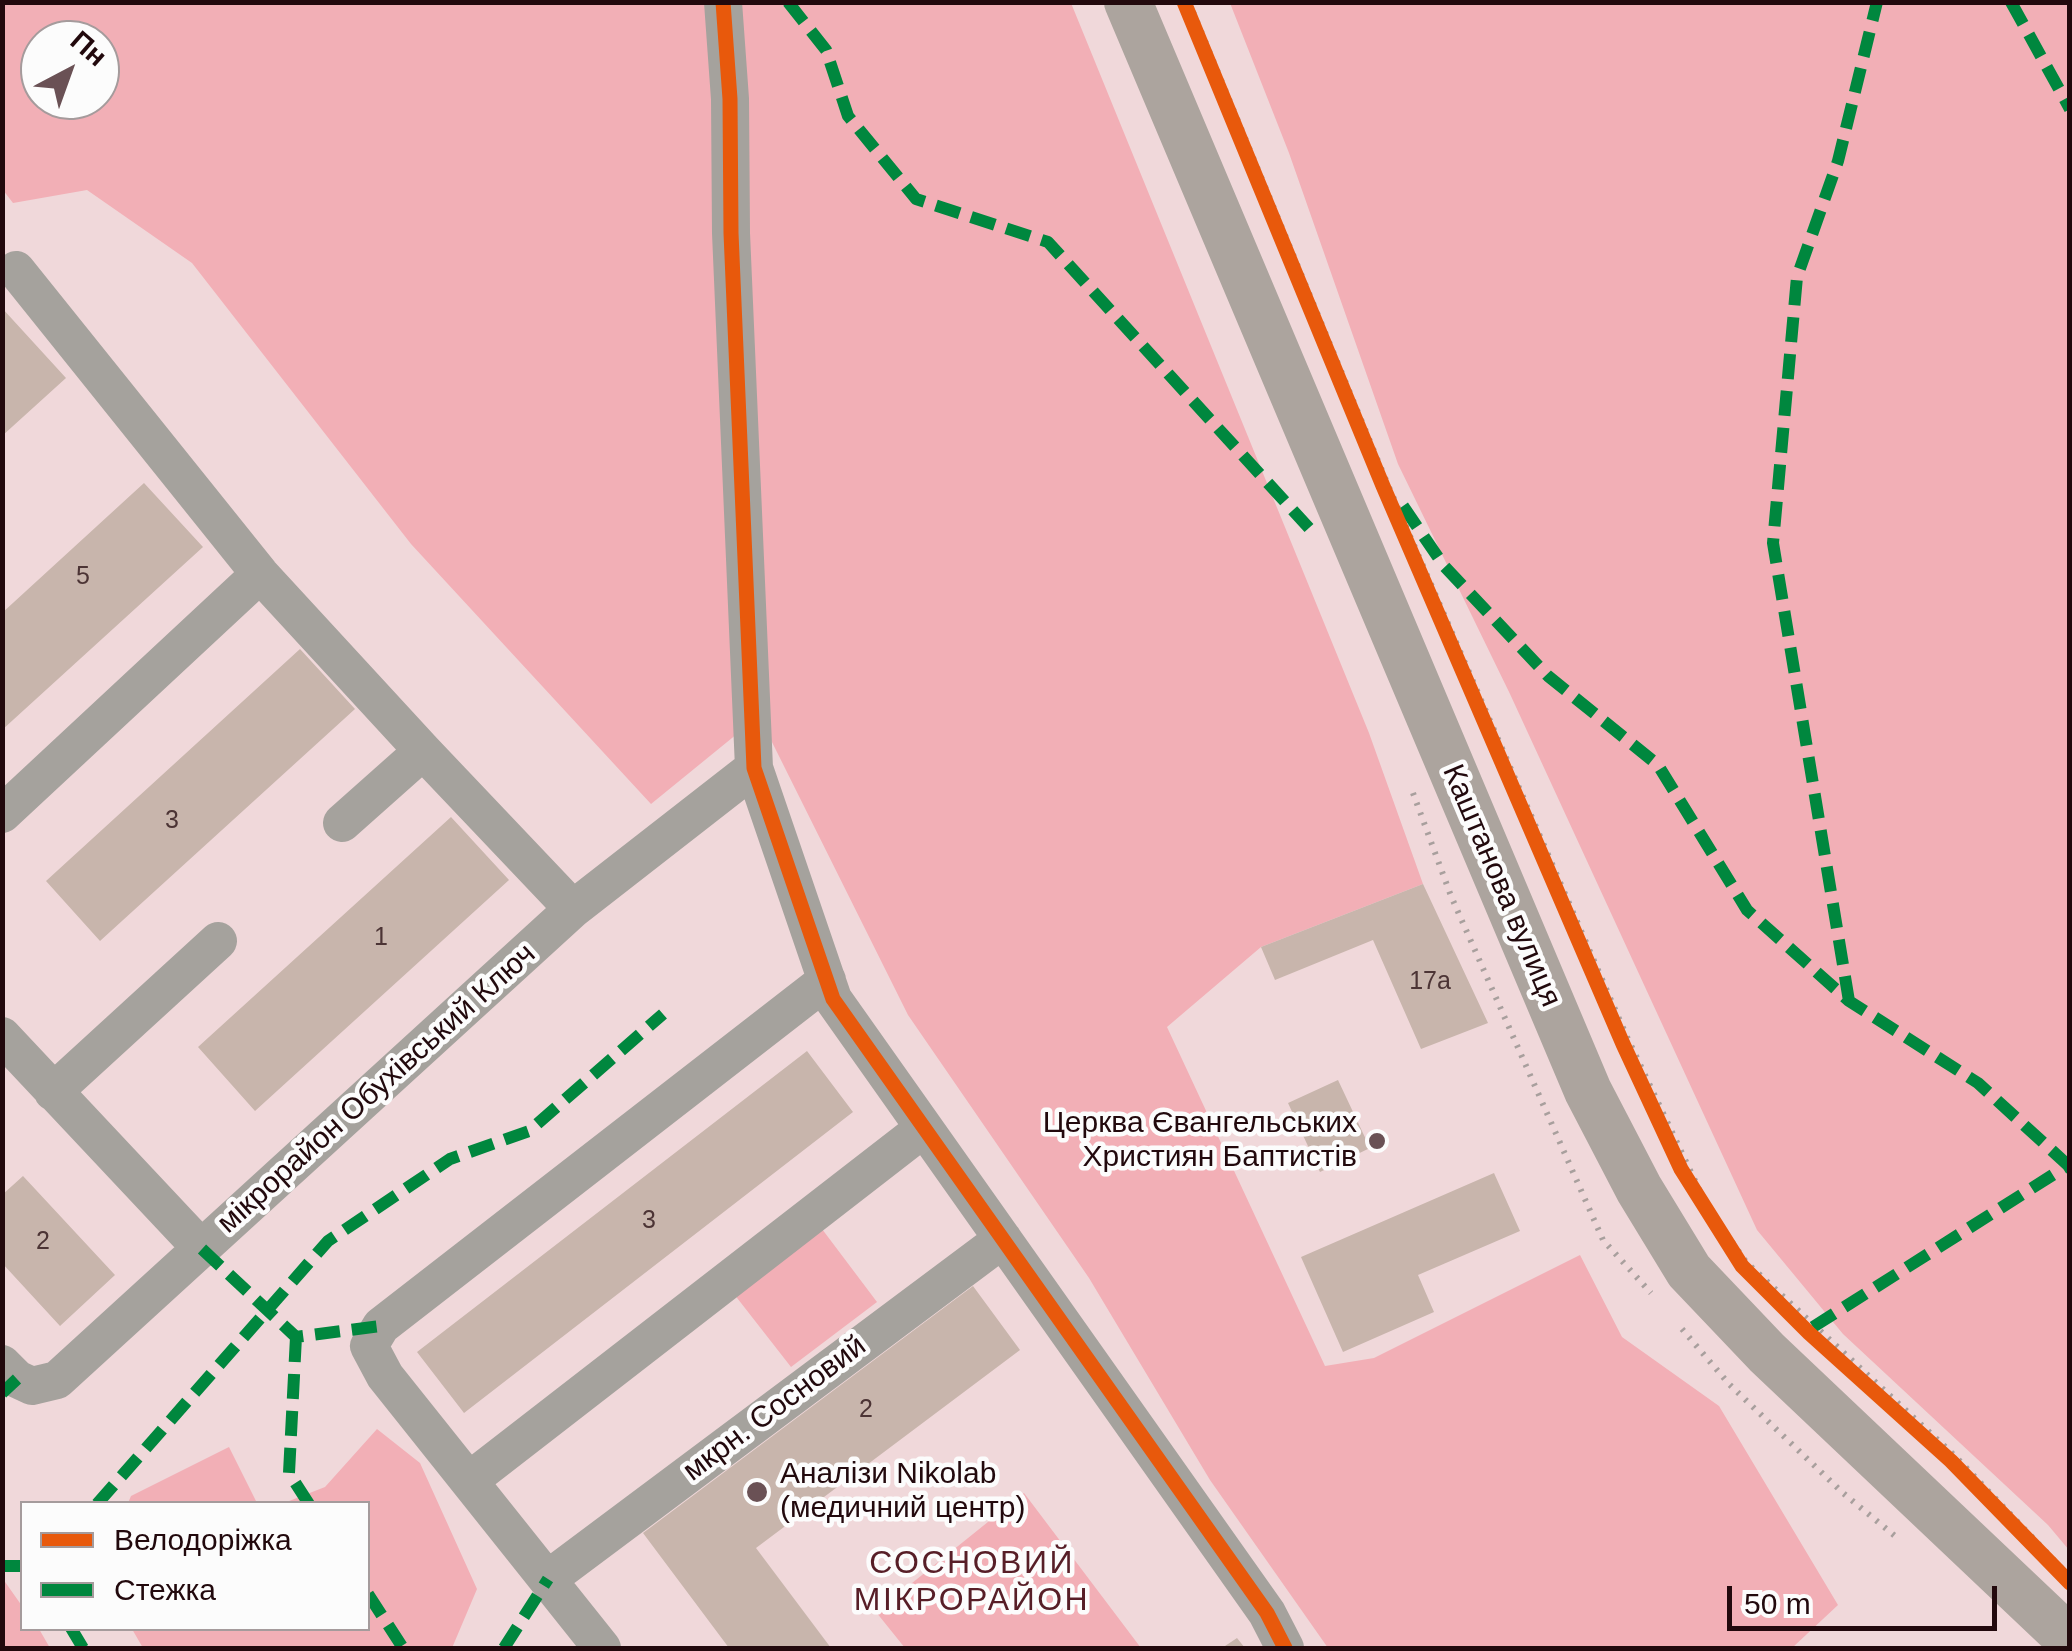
<!DOCTYPE html>
<meta charset="utf-8">
<style>
body{margin:0}
#map{position:relative;width:2072px;height:1651px;overflow:hidden;background:#f0d8da;font-family:Helvetica,sans-serif}
canvas{display:block}
.frame{position:absolute;inset:0;border:5px solid #22090d;pointer-events:none}
.legend{position:absolute;left:20px;top:1501px;width:350px;height:130px;box-sizing:border-box;background:#fcfcfc;border:2px solid #a59b9c;margin:0;padding:12px 18px;list-style:none;font-size:30px;color:#22090d}
.legend li{display:flex;align-items:center;gap:20px;height:50px}
.legend b{width:50px;border:2px solid #a59b9c}
.north{position:absolute;left:20px;top:20px;width:100px;height:100px;box-sizing:border-box;background:#fcfcfc;border:2px solid #a59b9c;border-radius:50%;rotate:41deg;font-size:28px;font-weight:700;line-height:40px;text-align:center;color:#22090d}
.north::after{content:'';display:block;margin:auto;width:35px;height:45px;background:#6a5155;clip-path:polygon(50% 0,100% 100%,50% 72%,0 100%)}
.scale{position:absolute;left:1727px;top:1586px;width:270px;height:45px;box-sizing:border-box;border:5px solid #22090d;border-top:0;padding-left:12px;font-size:30px;line-height:35px;white-space:nowrap;color:#22090d;-webkit-text-stroke:8px #fcfcfc;paint-order:stroke}
</style>
<div id="map">
<canvas width="2072" height="1651"></canvas>
<div class="frame"></div>
<ul class="legend">
<li><b style="height:12px;background:#e8590c"></b>Велодоріжка</li>
<li><b style="height:12px;background:#00873e"></b>Стежка</li>
</ul>
<div class="north">Пн</div>
<div class="scale">50 m</div>
</div>
<script>
const ctx = document.querySelector('canvas').getContext('2d');
ctx.lineJoin = 'round';
function paint(path, color) { ctx.fillStyle = color; ctx.fill(path, 'evenodd'); }
const poly = rows => new Path2D(rows.map(r => 'M' + r).join(''));
function strokePath(path, color, width, dash) { ctx.strokeStyle = color; ctx.lineWidth = width; ctx.lineCap = dash ? 'butt' : 'round'; ctx.setLineDash(dash || []); ctx.stroke(path); }
function write(font, color, halo, rows, align = 'center') {
  ctx.font = font + ' Helvetica,sans-serif'; ctx.lineWidth = 9; ctx.setLineDash([]); ctx.textBaseline = 'middle'; ctx.strokeStyle = halo; ctx.fillStyle = color; for (const [text, x, y, turn = 0] of rows) {
    ctx.save(); ctx.translate(x, y); ctx.rotate((+turn || 0) * Math.PI / 180); ctx.textAlign = isNaN(turn) ? turn : align; if (halo) ctx.strokeText(text, 0, 0); ctx.fillText(text, 0, 0); ctx.restore();
  }
}
paint(poly([
 [2,3,1071,3,1369,733,1423,884,1261,947,1167,1027,1325,1366,1374,1358,1580,1255,1622,1337,1719,1406,1838,1605,1792,1648,1328,1648,1210,1480,1089,1278,908,1015,759,716,651,804,411,544,192,263,87,190,13,203,3,190],
 [40,40,100,40,100,100,40,100],
 [1230,3,2069,3,2069,1550,2048,1525,1843,1334,1757,1230,1510,694,1398,464,1289,153],
 [822,1229,877,1302,791,1367,734,1294],
 [377,1429,420,1463,477,1589,452,1648,143,1648,132,1629,368,1628,368,1504,284,1503,325,1487],
 [229,1447,257,1503,128,1503,131,1496],
 [1024,1493,1141,1648,905,1648,876,1612],
 [3,1579,22,1606,22,1628,39,1629,50,1648,3,1648]
]), '#f2afb6');
paint(poly([
 [2,308,66,378,2,436],
 [144,483,203,547,2,730,2,613],
 [300,649,355,709,100,941,46,881],
 [451,817,509,880,255,1111,198,1047],
 [1423,884,1488,1023,1421,1049,1373,940,1275,980,1261,947],
 [807,1051,853,1112,464,1413,417,1352],
 [1338,1080,1370,1148,1320,1172,1288,1103],
 [1494,1173,1520,1231,1418,1275,1434,1312,1343,1352,1301,1257],
 [23,1176,115,1275,60,1326,2,1263,2,1195],
 [973,1286,1020,1350,756,1548,831,1648,729,1648,643,1533],
 [1237,1638,1245,1648,1222,1648]
]), '#c8b5ac');
strokePath(poly([
 [1189,2,1388,485,1627,1037,1707,1206,1746,1262,1955,1456,2070,1577],
 [1413,793,1451,896,1603,1240,1651,1293],
 [1682,1329,1729,1384,1843,1493,1895,1536]
]), '#a89f9d', 6, [2.5, 8]);
strokePath(poly([
 [723,2,730,99,731,233,754,768,833,999,1267,1613,1285,1648],
 [16,270,260,574,423,751,573,909],
 [2,814,260,574],
 [342,823,423,751],
 [2,1036,202,1249],
 [53,1092,218,941],
 [2,1364,17,1379,32,1386,57,1380,573,909,754,768],
 [470,1480,923,1129],
 [548,1579,1003,1239],
 [602,1648,385,1376,369,1346,381,1326,827,980]
]), '#a5a29d', 38);
strokePath(poly([
 [1128,2,1588,1091,1639,1189,1689,1271,1767,1353,2070,1640]
]), '#aca49e', 48);
strokePath(poly([
 [788,2,826,50,848,116,916,199,1048,242,1309,528],
 [2011,2,2070,109],
 [1403,506,1444,566,1548,676,1658,765,1747,910,1849,1001,1978,1083,2070,1167],
 [1849,1001,1773,543,1797,277,1838,161,1877,2],
 [202,1249,296,1337,381,1326],
 [1813,1327,2070,1164],
 [296,1337,289,1473,309,1504],
 [2,1393,17,1379],
 [97,1504,328,1241,450,1159,529,1131,663,1014],
 [2,1566,22,1566],
 [368,1594,403,1648],
 [71,1628,83,1648],
 [504,1648,548,1579]
]), '#00873e', 12, [25, 12]);
strokePath(poly([
 [723,2,730,99,731,233,754,768,833,999,1267,1613,1285,1648],
 [1184,2,1383,486,1623,1044,1681,1169,1742,1266,1809,1333,1951,1461,2070,1583]
]), '#e8590c', 15);
for (const [x, y, r, color] of [
 [1377,1141,10,"#6a5155"],
 [757,1492,12,"#6a5155"]
]) { const dot = new Path2D(); dot.arc(x, y, r, 0, 2 * Math.PI); ctx.fillStyle = color; ctx.fill(dot); strokePath(dot, '#fcfcfc', 4); }
write('25px', '#4c3435', null, [
 ["5",83,577],
 ["3",172,821],
 ["1",381,938],
 ["17а",1430,982],
 ["3",649,1221],
 ["2",43,1242],
 ["2",866,1410]
]);
write('30px', '#22090d', '#fcfcfc', [
 ["Каштанова вулиця",1501,886,67],
 ["мікрорайон Обухівський Ключ",377,1089,-42],
 ["мкрн. Сосновий",775,1409,-37]
]);
write('30px', '#22090d', '#fcfcfc', [
 ["Церква Євангельських",1357,1124],
 ["Християн Баптистів",1357,1158],
 ["Аналiзи Nikolab",780,1475,"left"],
 ["(медичний центр)",780,1509,"left"]
], 'right');
ctx.letterSpacing = '2.5px';
write('32px', '#571e27', '#fcfcfc', [
 ["СОСНОВИЙ",972,1564],
 ["МІКРОРАЙОН",972,1601]
]);
ctx.letterSpacing = '0px';
</script>
